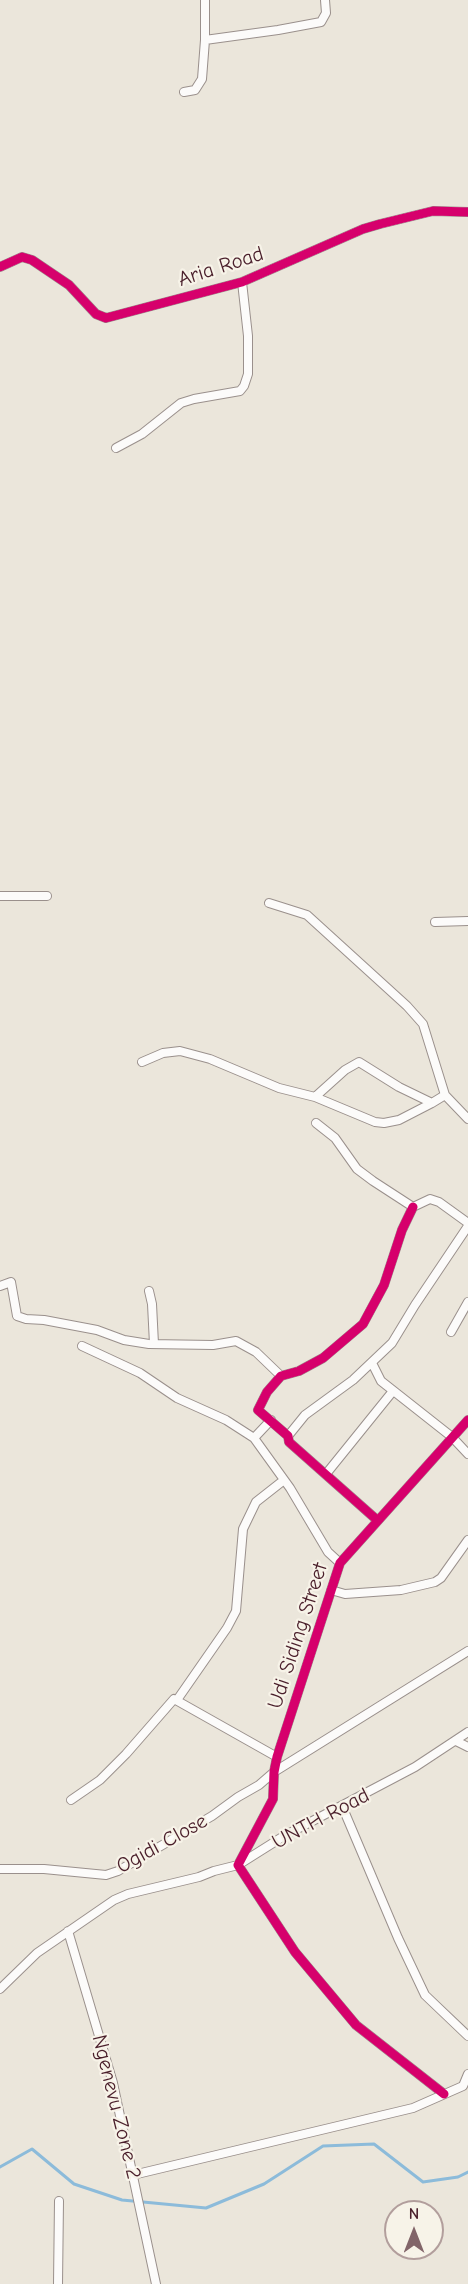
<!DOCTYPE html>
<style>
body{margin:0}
#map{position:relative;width:468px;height:2284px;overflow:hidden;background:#ebe6db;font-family:"Comic Neue",sans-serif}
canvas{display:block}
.north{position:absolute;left:384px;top:2200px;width:60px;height:60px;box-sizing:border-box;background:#f7f3e8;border:2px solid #b29e9c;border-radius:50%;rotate:0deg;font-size:16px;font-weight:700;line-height:24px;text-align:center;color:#4a1f2b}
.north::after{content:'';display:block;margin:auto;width:21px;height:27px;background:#826569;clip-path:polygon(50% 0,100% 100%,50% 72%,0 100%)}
</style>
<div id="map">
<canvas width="468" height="2284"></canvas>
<div class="north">N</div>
</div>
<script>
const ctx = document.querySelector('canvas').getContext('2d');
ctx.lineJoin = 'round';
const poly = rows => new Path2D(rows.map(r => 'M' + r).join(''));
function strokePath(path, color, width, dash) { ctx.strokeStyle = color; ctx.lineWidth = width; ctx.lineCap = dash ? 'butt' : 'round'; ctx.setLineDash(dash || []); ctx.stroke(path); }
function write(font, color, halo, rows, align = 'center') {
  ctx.font = font + ' "Comic Neue",sans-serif'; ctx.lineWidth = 4.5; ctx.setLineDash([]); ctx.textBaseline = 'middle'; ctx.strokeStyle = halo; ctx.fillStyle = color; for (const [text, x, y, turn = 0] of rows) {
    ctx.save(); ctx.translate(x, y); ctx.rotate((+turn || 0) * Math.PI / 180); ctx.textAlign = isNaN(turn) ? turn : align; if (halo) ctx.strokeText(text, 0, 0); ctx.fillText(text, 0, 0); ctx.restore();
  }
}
strokePath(poly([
 [0,2167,32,2149,74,2184,122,2200,206,2208,264,2184,323,2146,374,2144,423,2182,458,2177,468,2172]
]), '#8cbbda', 3);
const street = poly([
 [205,0,205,40],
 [184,92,195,90,202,79,205,40,278,30,321,22,326,13,325,0],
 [0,267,22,257,32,260,69,285,96,314,106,318,242,282,363,229,380,224,433,211,468,212],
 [116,448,142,434,181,403,194,399,240,391,244,386,248,374,248,336,242,282],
 [0,896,47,896],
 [269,903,307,915,407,1006,423,1024,445,1095,468,1119],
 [435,922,468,921],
 [142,1062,163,1053,180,1051,210,1059,279,1088,315,1097,375,1122,384,1123,399,1120,432,1103],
 [315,1097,345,1070,359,1062,399,1087,432,1103,445,1095],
 [316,1123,335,1138,357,1169,373,1181,413,1207,430,1199,439,1202,468,1223],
 [0,1286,11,1282,17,1316,26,1319,44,1320,97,1330,124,1340,149,1344,213,1345,236,1341,256,1352,281,1376],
 [149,1291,152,1304,154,1344],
 [451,1332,468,1302],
 [82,1346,140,1373,177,1398,226,1420,254,1438,290,1488,328,1552,340,1563],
 [372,1363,381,1381,452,1437,468,1454],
 [288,1436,305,1415,353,1380,392,1343,415,1305,468,1226],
 [254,1438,271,1420],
 [326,1474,393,1391],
 [377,1520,289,1442,288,1436,258,1410,267,1392,281,1376,299,1371,323,1358,363,1324,384,1285,402,1230,413,1207],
 [331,1590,345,1594,401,1590,435,1582,441,1578,468,1540],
 [177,1700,227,1628,236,1611,243,1529,256,1502,284,1480],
 [456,1741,468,1747],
 [71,1800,100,1780,126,1754,174,1699,277,1757],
 [342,1806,398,1938,425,1995,468,2036],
 [0,1869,44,1869,106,1875,118,1871,212,1816,238,1797,259,1785,274,1772,468,1651],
 [68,1931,113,2083,156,2284],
 [0,1989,37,1953,114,1900,128,1894,199,1877,214,1871,238,1865,284,1836,415,1767,468,1732],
 [444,2094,356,2025,295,1952,238,1865,273,1799,274,1772,277,1757,340,1563,468,1420],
 [133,2175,413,2108,463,2086,468,2074],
 [58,2284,59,2201]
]);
strokePath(street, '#9a908c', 10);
strokePath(street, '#fcfbfa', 8);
strokePath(poly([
 [0,267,22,257,32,260,69,285,96,314,106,318,242,282,363,229,380,224,433,211,468,212],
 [377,1520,289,1442,288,1436,258,1410,267,1392,281,1376,299,1371,323,1358,363,1324,384,1285,402,1230,413,1207],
 [444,2094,356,2025,295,1952,238,1865,273,1799,274,1772,277,1757,340,1563,468,1420]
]), '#d6006c', 9);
write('21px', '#4a1f2b', '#f7f3e8', [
 ["Aria Road",221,267,-18],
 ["Udi Siding Street",298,1636,-72],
 ["UNTH Road",321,1819,-28],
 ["Ogidi Close",162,1844,-29],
 ["Ngenevu Zone 2",116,2107,76]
]);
</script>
